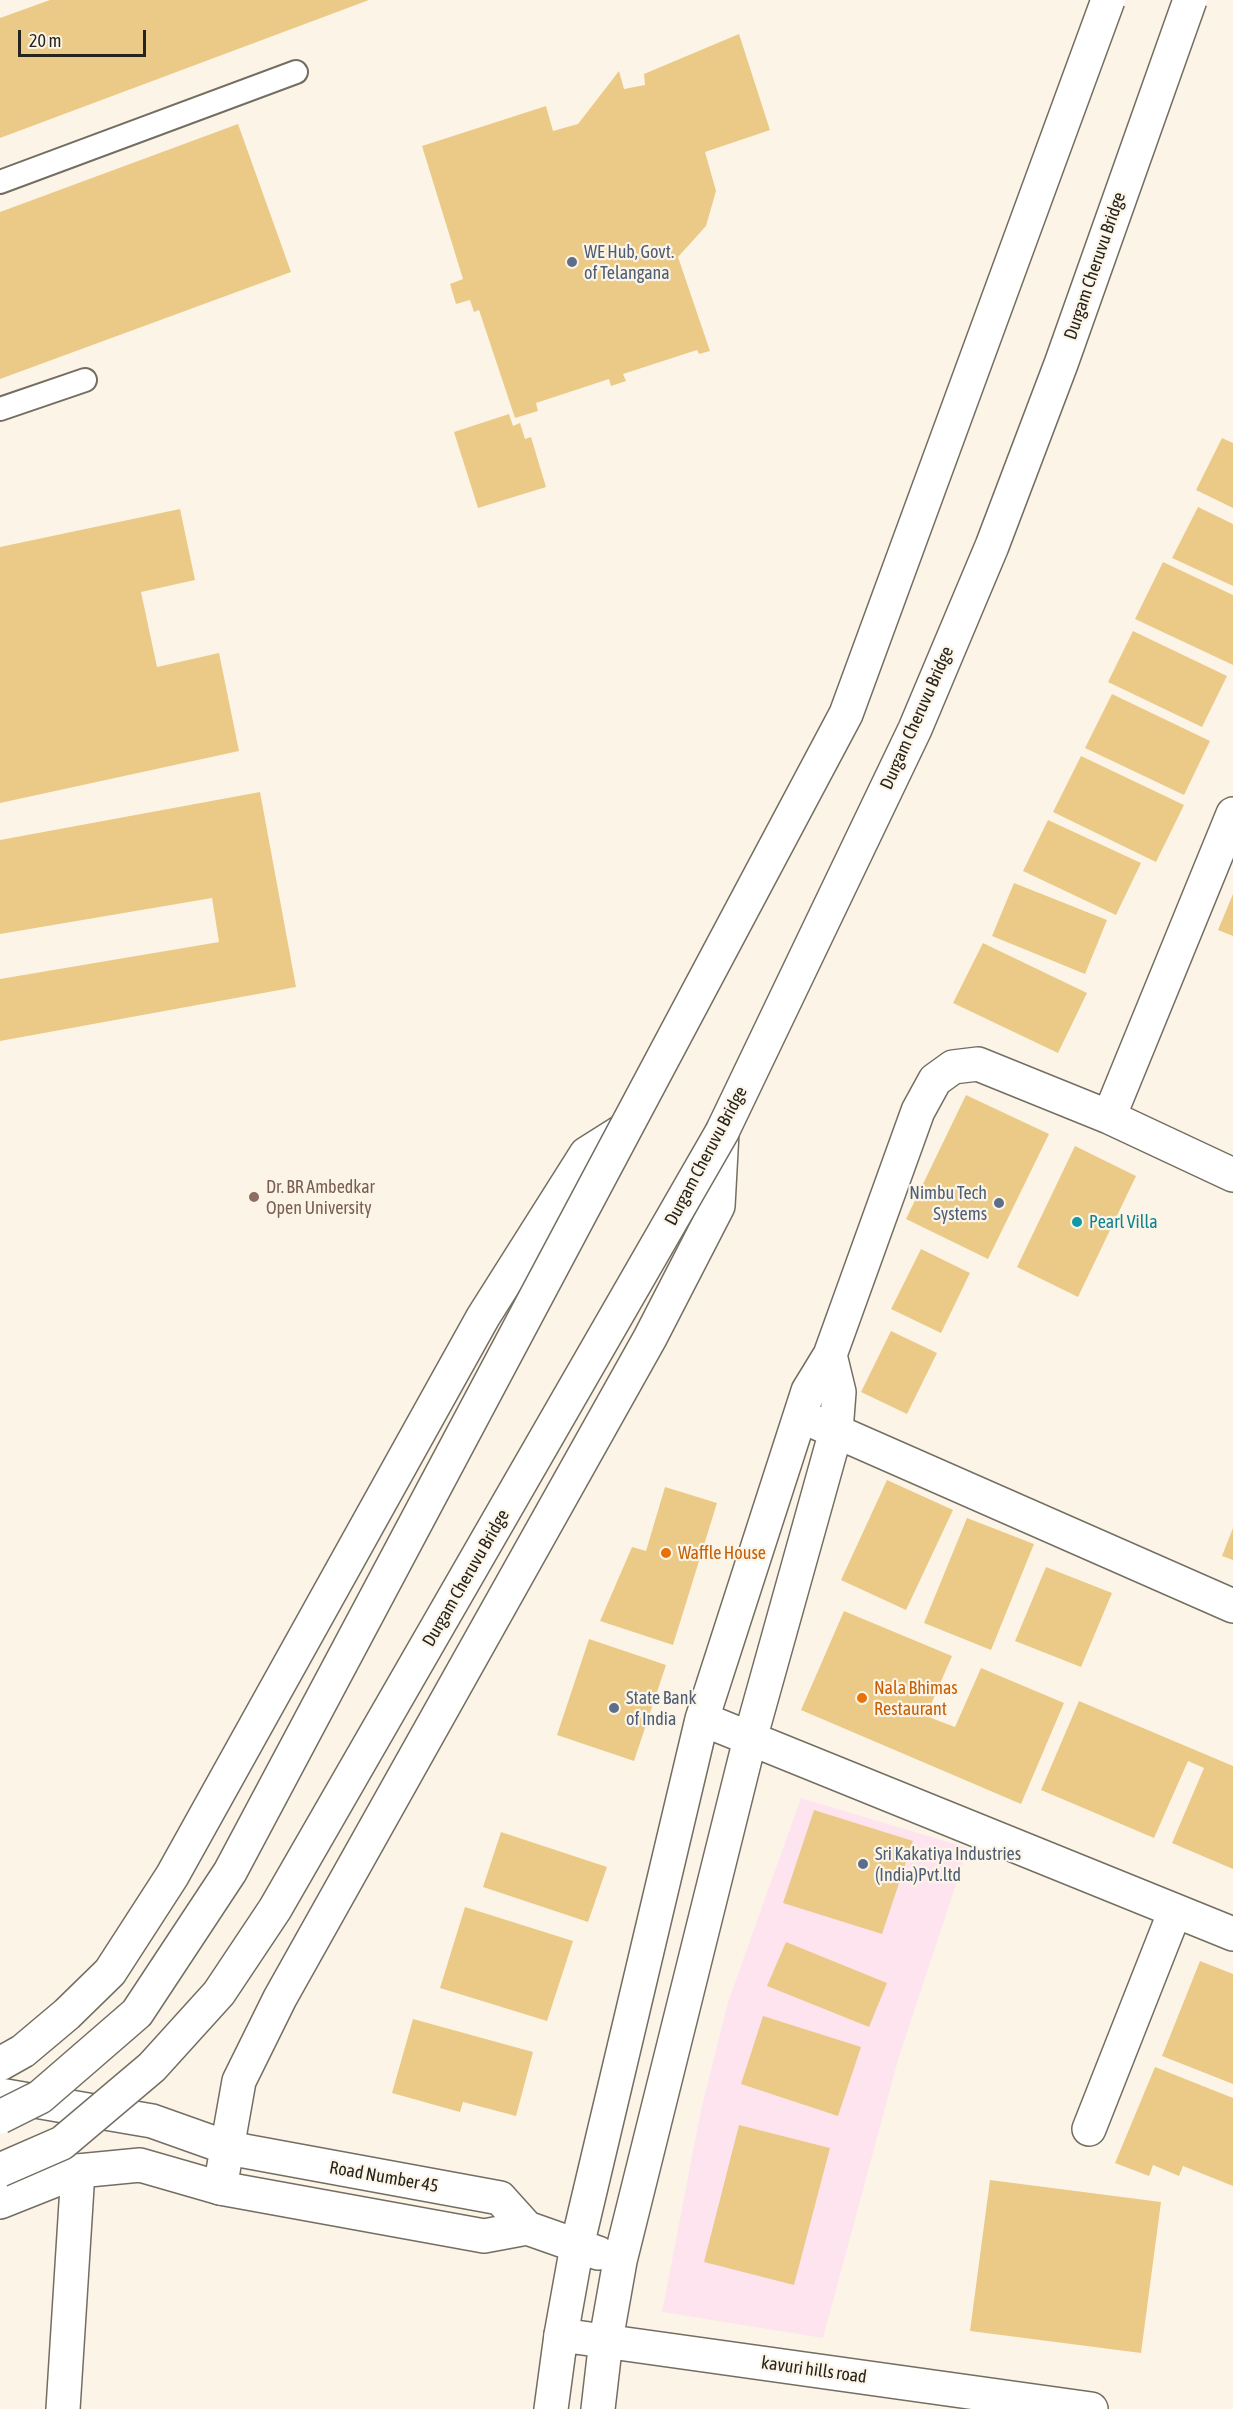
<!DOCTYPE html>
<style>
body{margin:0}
#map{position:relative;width:1233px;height:2409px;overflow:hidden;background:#fcf5e7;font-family:"Asap Condensed",sans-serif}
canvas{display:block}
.scale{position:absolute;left:18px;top:30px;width:128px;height:27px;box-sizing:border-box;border:3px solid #26241f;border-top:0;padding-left:8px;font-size:18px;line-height:21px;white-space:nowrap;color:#26241f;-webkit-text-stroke:4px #fcf5e7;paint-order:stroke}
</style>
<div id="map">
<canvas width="1233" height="2409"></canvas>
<div class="scale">20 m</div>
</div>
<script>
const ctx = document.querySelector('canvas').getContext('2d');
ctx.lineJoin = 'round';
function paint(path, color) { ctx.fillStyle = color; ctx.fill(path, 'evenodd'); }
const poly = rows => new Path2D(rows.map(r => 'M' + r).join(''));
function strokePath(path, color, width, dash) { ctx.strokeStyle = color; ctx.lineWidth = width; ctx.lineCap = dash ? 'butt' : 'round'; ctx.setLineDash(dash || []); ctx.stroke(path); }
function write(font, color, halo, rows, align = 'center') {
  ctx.font = font + ' "Asap Condensed",sans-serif'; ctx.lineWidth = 4.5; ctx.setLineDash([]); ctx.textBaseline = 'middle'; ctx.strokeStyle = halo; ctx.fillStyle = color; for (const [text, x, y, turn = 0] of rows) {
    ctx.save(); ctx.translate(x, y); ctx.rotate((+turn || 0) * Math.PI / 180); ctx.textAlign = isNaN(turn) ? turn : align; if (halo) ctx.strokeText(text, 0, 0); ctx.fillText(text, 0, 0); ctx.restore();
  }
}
paint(poly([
 [801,1798,968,1848,898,2060,823,2338,662,2312,701,2110,728,2002]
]), '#fde4ef');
paint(poly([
 [50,0,369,0,0,138,0,18],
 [739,34,770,130,705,152,716,191,706,226,678,257,710,351,699,354,697,350,623,374,626,381,611,386,609,379,536,403,538,411,515,418,479,310,474,312,470,300,456,304,450,284,463,279,422,146,546,106,553,131,578,124,619,71,624,89,645,85,644,74],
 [238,124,291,272,0,379,0,212],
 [509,414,513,426,520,423,525,439,531,437,546,487,478,508,454,432],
 [1222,438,1233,443,1233,508,1196,490],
 [1198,507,1233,524,1233,586,1172,558],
 [180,509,195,580,141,592,157,667,219,653,239,751,0,803,0,547],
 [1163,562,1233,595,1233,665,1135,619],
 [1133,631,1227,676,1202,727,1108,682],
 [1112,694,1210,741,1184,795,1085,748],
 [1081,756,1184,805,1156,862,1053,812],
 [260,792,296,987,0,1041,0,979,219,942,212,898,0,934,0,840],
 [1048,820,1141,863,1116,915,1023,871],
 [1014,883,1107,920,1085,974,992,936],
 [1233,894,1233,936,1218,930],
 [983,943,1087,993,1058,1053,953,1003],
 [966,1095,1049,1134,988,1259,906,1219],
 [1075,1146,1136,1176,1078,1297,1017,1267],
 [921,1249,970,1273,941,1333,891,1309],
 [891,1331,937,1353,907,1414,861,1392],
 [887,1480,953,1510,906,1610,841,1580],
 [665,1487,717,1503,673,1645,600,1621,632,1547,646,1551],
 [967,1518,1034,1544,991,1650,924,1623],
 [1233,1528,1233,1560,1222,1556],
 [1046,1567,1112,1593,1081,1667,1015,1641],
 [844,1611,952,1656,926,1716,955,1727,981,1668,1064,1703,1021,1804,801,1710],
 [589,1639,666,1665,634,1761,557,1735],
 [1079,1701,1233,1766,1233,1869,1172,1843,1204,1768,1188,1761,1154,1838,1041,1790],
 [814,1810,913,1841,882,1934,783,1903],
 [501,1832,607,1867,588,1922,483,1887],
 [465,1907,573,1941,547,2021,440,1988],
 [786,1942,887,1983,869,2027,767,1986],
 [1200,1961,1233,1974,1233,2084,1162,2056],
 [763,2016,861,2047,838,2116,741,2084],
 [413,2019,533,2052,516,2116,463,2102,460,2112,392,2093],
 [1155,2067,1233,2098,1233,2186,1183,2166,1179,2176,1153,2165,1149,2176,1115,2163],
 [739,2125,830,2148,794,2285,704,2262],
 [990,2180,1161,2202,1141,2353,970,2331]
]), '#ebca88');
const service = poly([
 [0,182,296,72],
 [0,409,85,380]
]);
const minor = poly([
 [1109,1117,1233,814],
 [817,1423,1233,1606],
 [702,1719,1233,1934],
 [1089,2129,1175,1911],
 [228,2148,500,2198,527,2228,598,2253],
 [220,2188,484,2236,527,2228],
 [561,2335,577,2246,702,1719,808,1391,830,1355,918,1111,935,1080,953,1067,978,1064,1109,1117,1233,1175],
 [606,2340,620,2261,750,1739,836,1431,839,1392,830,1355],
 [63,2409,78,2171]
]);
const tertiary = poly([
 [551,2409,561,2335,1091,2409],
 [598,2409,606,2340]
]);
const secondary = poly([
 [0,2064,23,2051,67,2014,110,1972,172,1876,483,1317,586,1154,624,1130],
 [0,2095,152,2121,228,2148],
 [0,2202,78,2171,140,2165,220,2188,239,2081,280,1998,650,1338,718,1206,722,1132]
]);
strokePath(service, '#746e62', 26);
strokePath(minor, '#746e62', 36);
strokePath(tertiary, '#746e62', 36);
strokePath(secondary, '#746e62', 36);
strokePath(service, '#fff', 22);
strokePath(minor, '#fff', 33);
strokePath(tertiary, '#fff', 33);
strokePath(secondary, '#fff', 33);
const secondaryBridge = poly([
 [0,2117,40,2097,137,2013,230,1872,846,714,1108,0],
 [0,2170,62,2143,152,2067,219,1993,275,1909,722,1132,915,729,992,546,1061,364,1190,0]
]);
strokePath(secondaryBridge, '#746e62', 36, []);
strokePath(secondaryBridge, '#fff', 33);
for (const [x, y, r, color] of [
 [572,262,6,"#5c6f8a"],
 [254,1197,6,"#8d6e63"],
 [999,1203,6,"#5c6f8a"],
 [1077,1222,6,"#0f9aa8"],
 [666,1553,6,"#e8710a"],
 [862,1698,6,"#e8710a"],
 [614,1708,6,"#5c6f8a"],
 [863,1864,6,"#5c6f8a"]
]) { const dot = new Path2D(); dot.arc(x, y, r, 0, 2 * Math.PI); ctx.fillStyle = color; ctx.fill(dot); strokePath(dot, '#fcf5e7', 2); }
write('18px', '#4e5e75', '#fcf5e7', [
 ["WE Hub, Govt.",584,252],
 ["of Telangana",584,273],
 ["Nimbu Tech",987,1193,"right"],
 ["Systems",987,1214,"right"],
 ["State Bank",626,1698],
 ["of India",626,1719],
 ["Sri Kakatiya Industries",875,1854],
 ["(India)Pvt.ltd",875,1875]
], 'left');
write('18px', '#26241f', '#fcf5e7', [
 ["Durgam Cheruvu Bridge",1095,266,-71],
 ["Durgam Cheruvu Bridge",917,718,-66],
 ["Durgam Cheruvu Bridge",706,1156,-62],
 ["Durgam Cheruvu Bridge",466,1578,-60],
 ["Road Number 45",384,2177,10],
 ["kavuri hills road",814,2370,8]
]);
write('18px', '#785e54', '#fcf5e7', [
 ["Dr. BR Ambedkar",266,1187],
 ["Open University",266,1208]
], 'left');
write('18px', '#0d838f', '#fcf5e7', [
 ["Pearl Villa",1089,1222]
], 'left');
write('18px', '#c56008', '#fcf5e7', [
 ["Waffle House",678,1553],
 ["Nala Bhimas",874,1688],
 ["Restaurant",874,1709]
], 'left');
</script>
